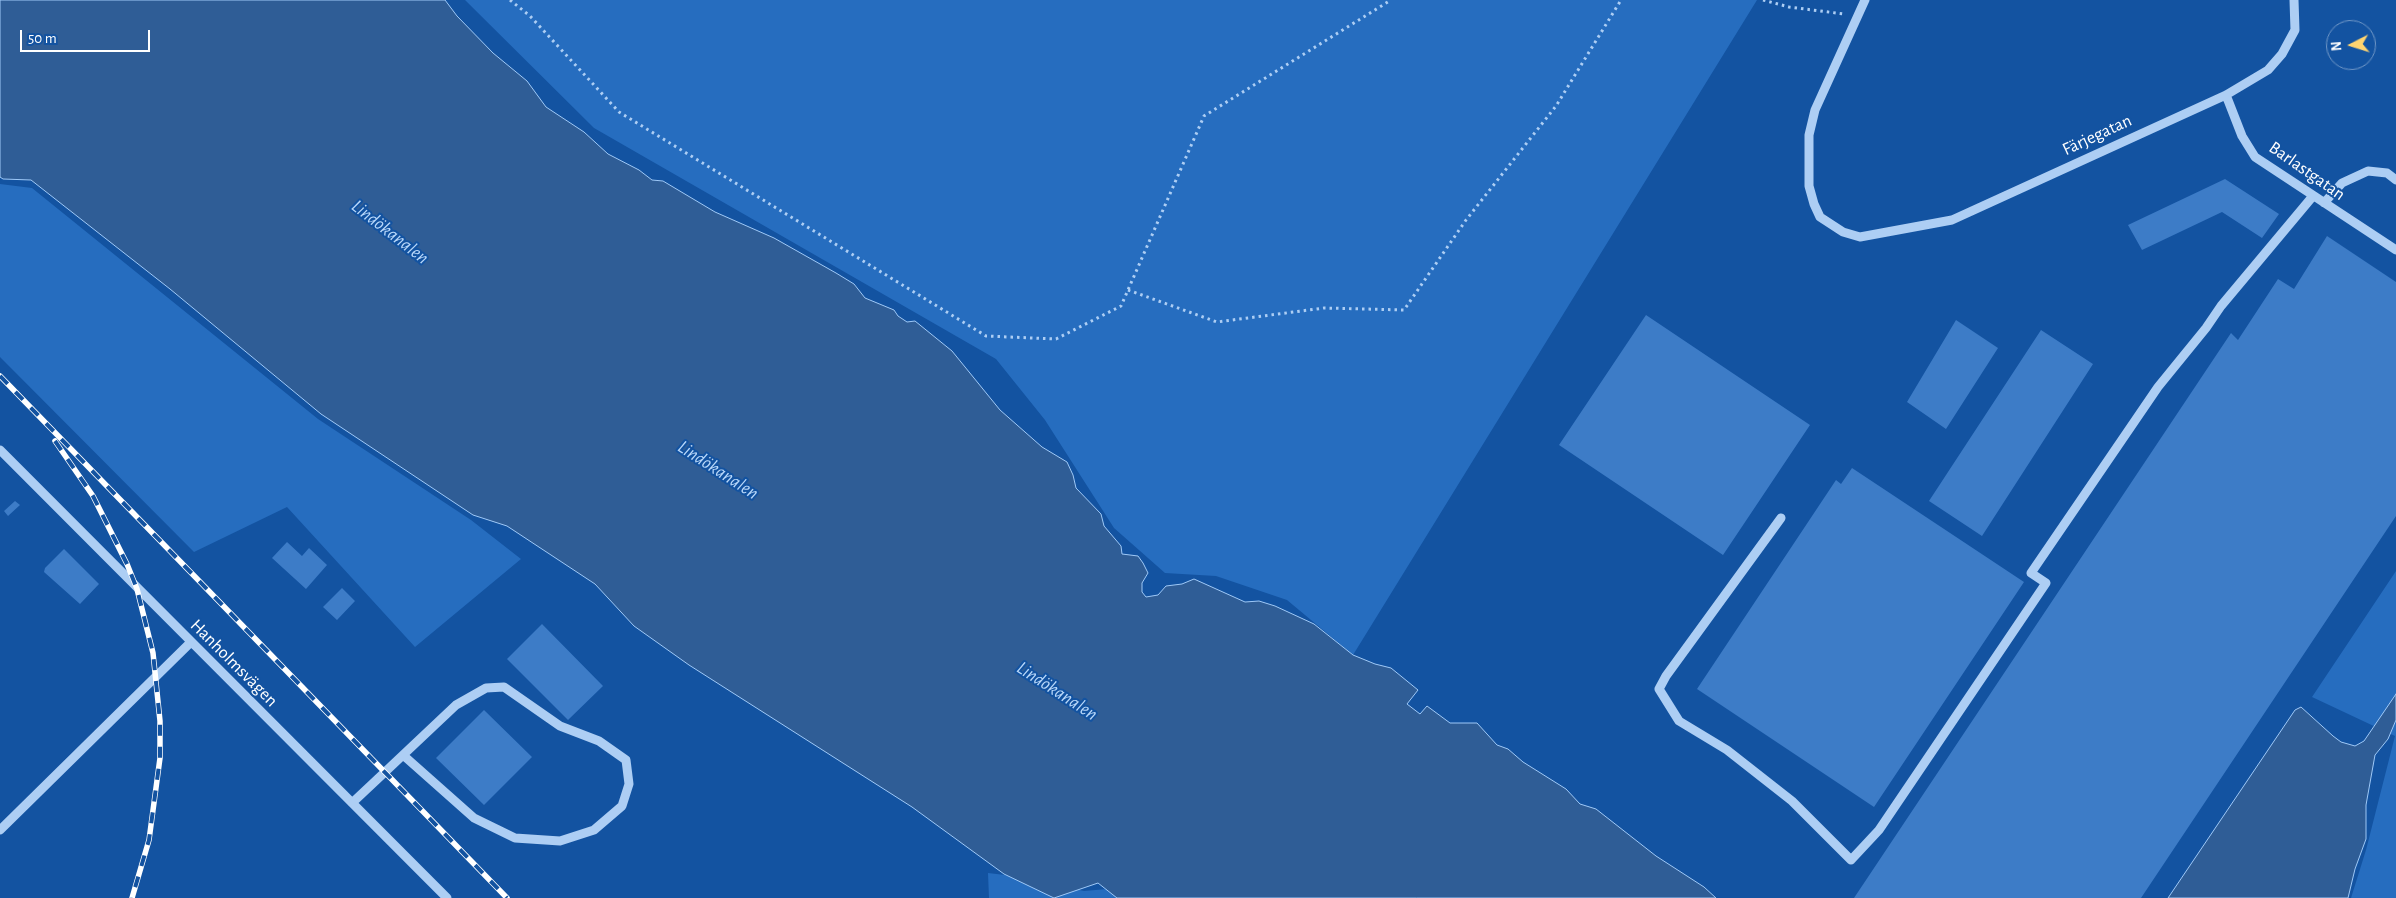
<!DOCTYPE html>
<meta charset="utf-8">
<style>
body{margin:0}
#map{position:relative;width:2396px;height:898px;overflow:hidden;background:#1353a1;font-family:"Alegreya Sans",sans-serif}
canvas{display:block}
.north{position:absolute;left:2326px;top:20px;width:50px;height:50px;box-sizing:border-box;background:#1353a1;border:1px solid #7198c7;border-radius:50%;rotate:265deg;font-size:14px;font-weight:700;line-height:20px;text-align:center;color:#fff}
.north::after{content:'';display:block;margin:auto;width:18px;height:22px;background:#ffd470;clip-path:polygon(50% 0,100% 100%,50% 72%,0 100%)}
.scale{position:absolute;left:20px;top:30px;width:130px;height:22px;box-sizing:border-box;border:2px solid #fff;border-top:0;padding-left:6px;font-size:15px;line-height:18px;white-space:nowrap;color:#fff;-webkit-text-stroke:4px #1353a1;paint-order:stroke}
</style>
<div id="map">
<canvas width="2396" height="898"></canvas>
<div class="north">N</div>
<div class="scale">50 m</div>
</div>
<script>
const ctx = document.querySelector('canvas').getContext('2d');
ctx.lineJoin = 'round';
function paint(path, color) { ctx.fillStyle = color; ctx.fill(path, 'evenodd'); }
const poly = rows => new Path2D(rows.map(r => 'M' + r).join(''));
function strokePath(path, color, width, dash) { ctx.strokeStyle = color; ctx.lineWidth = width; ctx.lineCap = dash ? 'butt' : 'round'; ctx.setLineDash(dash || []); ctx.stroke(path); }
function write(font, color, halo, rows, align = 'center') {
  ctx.font = font + ' "Alegreya Sans",sans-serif'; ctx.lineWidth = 4; ctx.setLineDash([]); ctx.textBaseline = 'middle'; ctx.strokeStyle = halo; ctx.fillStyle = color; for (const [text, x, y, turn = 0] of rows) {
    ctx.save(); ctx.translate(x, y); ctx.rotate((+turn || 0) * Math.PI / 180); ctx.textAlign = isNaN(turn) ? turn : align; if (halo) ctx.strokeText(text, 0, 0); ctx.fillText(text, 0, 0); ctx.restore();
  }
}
paint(poly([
 [465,0,1757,0,1353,655,1287,600,1216,576,1165,573,1114,528,1045,420,996,359,594,128],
 [0,184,32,188,318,419,471,520,521,559,415,647,287,507,194,552,0,357],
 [2396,571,2396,898,2351,898,2366,850,2395,736,2312,697],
 [988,873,1022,877,1084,891,1119,888,1125,898,989,898]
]), '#266dbf');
const water = poly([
 [0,0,445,0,457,16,493,53,527,81,546,107,584,132,608,154,639,170,652,180,663,181,715,212,774,238,836,273,854,284,865,298,894,310,898,316,907,322,915,321,952,351,1000,410,1042,447,1067,462,1073,475,1076,488,1101,514,1104,526,1121,546,1122,554,1138,556,1143,563,1148,573,1142,583,1142,592,1146,597,1158,595,1166,586,1182,584,1194,579,1245,602,1259,601,1275,606,1314,624,1353,655,1375,664,1391,668,1418,690,1407,704,1420,714,1427,706,1450,723,1477,723,1497,745,1508,749,1523,762,1566,789,1580,804,1596,809,1656,856,1704,887,1716,898,1117,898,1098,883,1054,898,1004,874,912,807,689,665,634,626,595,584,507,526,473,515,321,414,170,289,31,180,3,179,0,177,0,0],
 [2396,694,2396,720,2388,739,2375,755,2366,805,2366,839,2355,869,2348,898,2168,898,2295,710,2301,707,2333,736,2341,742,2355,746,2364,741,2396,694]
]);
paint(water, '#2f5d96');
strokePath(water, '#9fc9f7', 1);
paint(poly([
 [2225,179,2279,214,2262,238,2222,212,2142,250,2128,225],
 [2327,236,2396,282,2396,516,2141,898,1854,898,2231,333,2238,340,2278,279,2294,289],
 [1646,315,1810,425,1723,555,1559,445],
 [1956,320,1998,348,1946,429,1907,402],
 [2041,330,2093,364,1982,536,1929,501],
 [1852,468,2024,582,1874,807,1697,689,1836,480,1841,484],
 [15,501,20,505,8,516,4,511],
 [287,542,302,556,309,548,327,565,306,589,272,558],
 [64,549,99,584,80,604,44,572,45,568],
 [342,588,355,601,337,620,323,607],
 [542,624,603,686,568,720,507,659],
 [484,710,532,757,484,805,436,758]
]), '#3d7cc7');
strokePath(poly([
 [510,0,530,16,619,112,986,336,1056,339,1121,306,1204,116,1391,0],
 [1763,0,1789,7,1844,14],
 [1128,290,1217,322,1324,308,1404,310,1466,220,1556,106,1621,0]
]), '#adcef4', 3, [2.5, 4]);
strokePath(poly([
 [1865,0,1815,110,1809,135,1809,186,1814,204,1820,217,1843,232,1860,237,1952,220,2226,95,2268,70,2282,54,2295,30,2294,0],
 [2226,95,2242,136,2255,157,2396,250],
 [2324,203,2342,183,2368,171,2387,173,2396,180],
 [0,450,447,898],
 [1781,518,1666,676,1659,689,1679,721,1727,750,1792,801,1851,860,1879,830,2046,583,2031,573,2158,387,2206,328,2221,306,2313,196],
 [352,803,385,772,403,755,456,705,486,688,504,687,560,726,599,741,626,760,629,784,622,806,594,830,560,841,515,838,474,818,403,755],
 [0,830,191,642]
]), '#adcef4', 9);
const rail = poly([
 [0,376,507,898],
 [55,441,93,496,127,564,137,589,153,653,160,721,160,758,149,840,132,898]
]);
strokePath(rail, '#fff', 5.5);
strokePath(rail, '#1353a1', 4, [11]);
write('18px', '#fff', '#1353a1', [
 ["Färjegatan",2097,135,-25],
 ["Barlastgatan",2307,171,35],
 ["Hanholmsvägen",234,663,45]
]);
write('italic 19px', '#b9d8fa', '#1353a1', [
 ["Lindökanalen",390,232,38],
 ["Lindökanalen",718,470,33],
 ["Lindökanalen",1057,691,33]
]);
</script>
